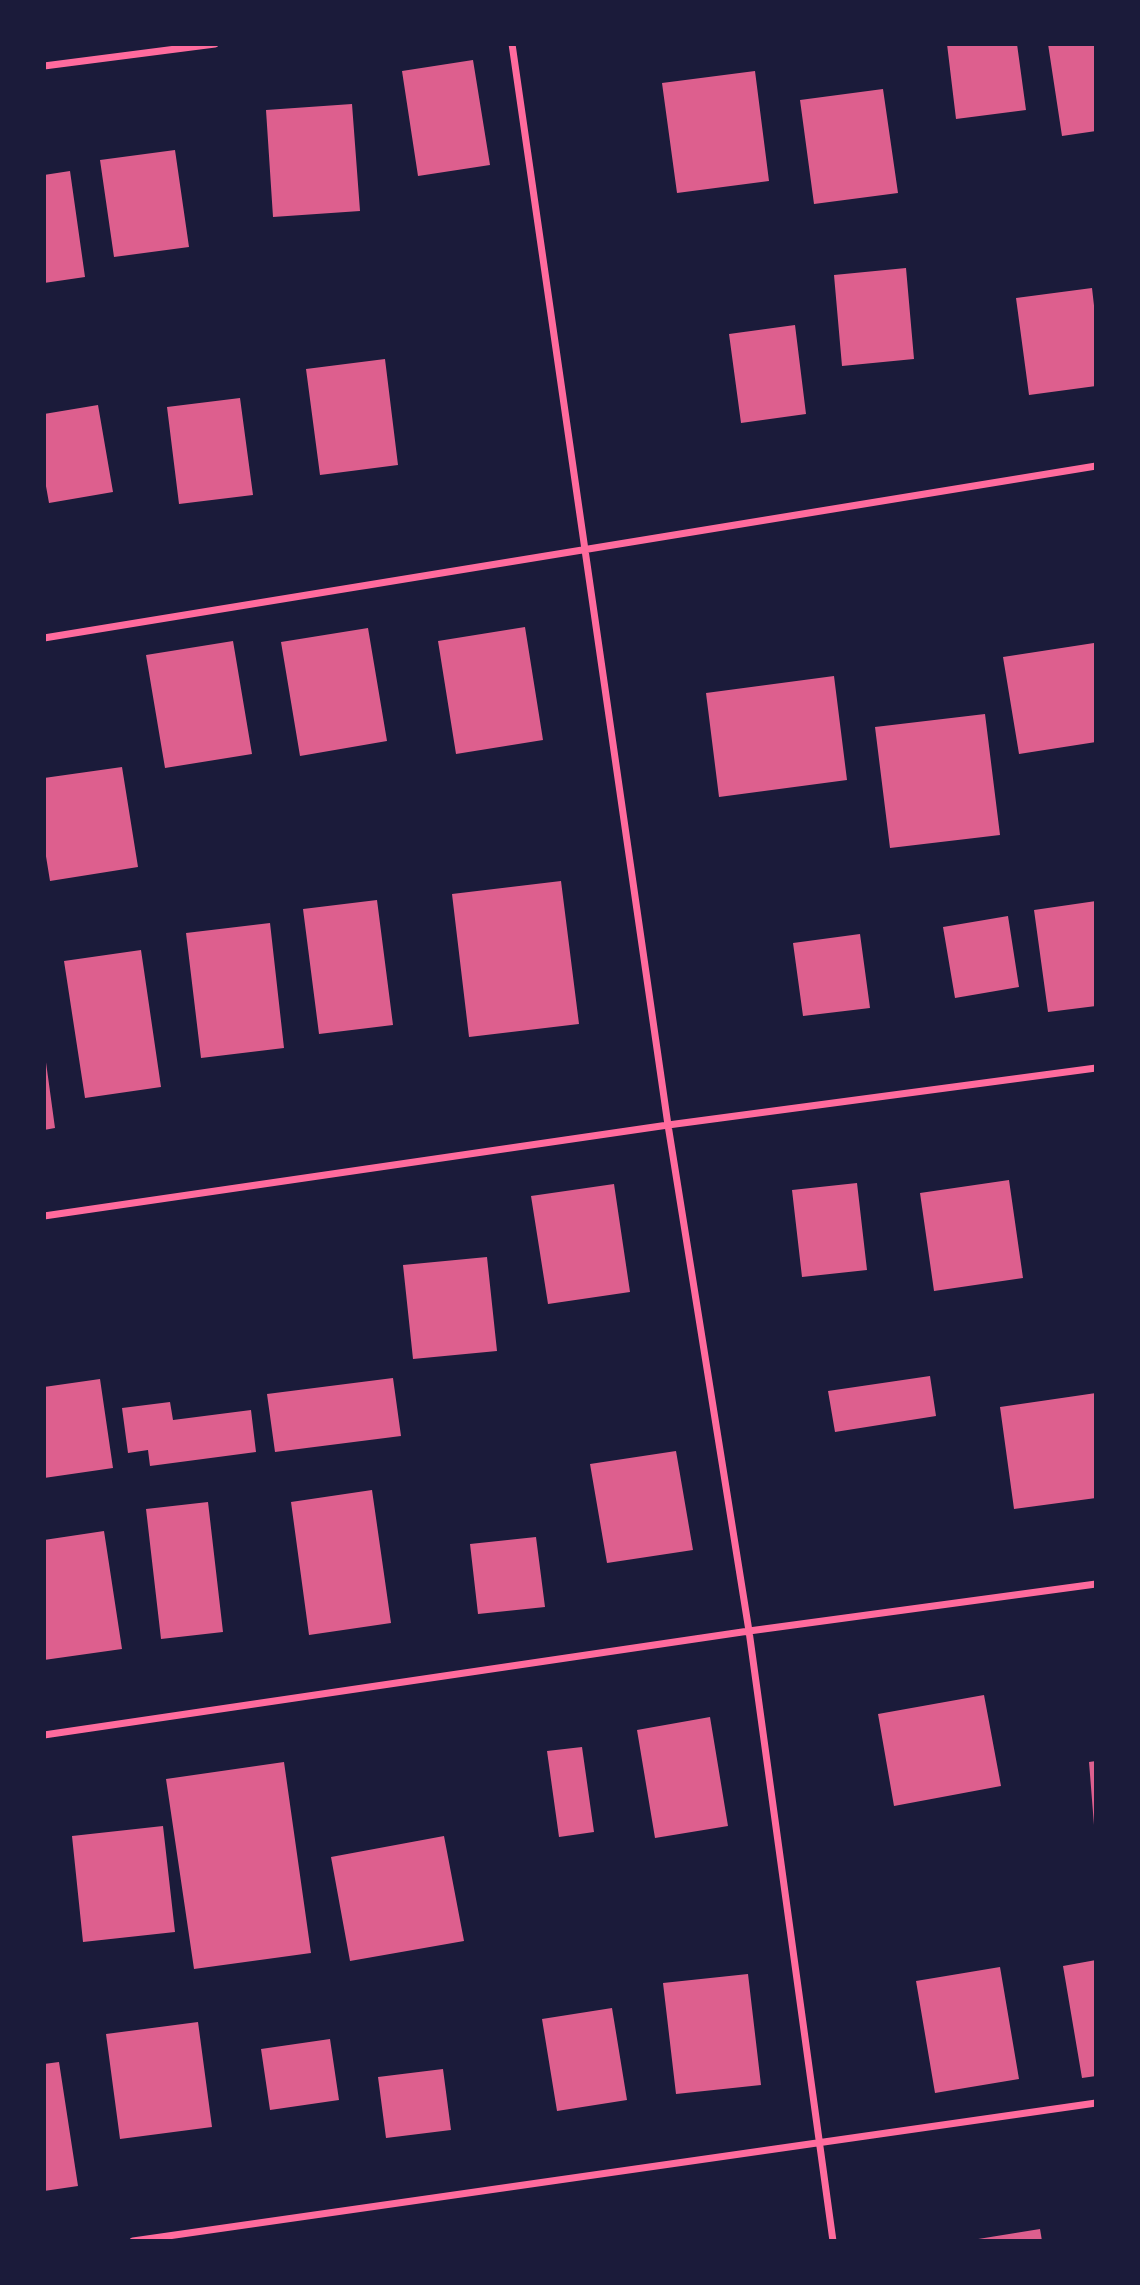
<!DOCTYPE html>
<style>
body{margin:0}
#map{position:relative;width:1140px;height:2285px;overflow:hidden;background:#1b1b3a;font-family:Helvetica,sans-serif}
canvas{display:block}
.frame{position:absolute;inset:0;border:46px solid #1b1b3a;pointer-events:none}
</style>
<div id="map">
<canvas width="1140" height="2285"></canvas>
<div class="frame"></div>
</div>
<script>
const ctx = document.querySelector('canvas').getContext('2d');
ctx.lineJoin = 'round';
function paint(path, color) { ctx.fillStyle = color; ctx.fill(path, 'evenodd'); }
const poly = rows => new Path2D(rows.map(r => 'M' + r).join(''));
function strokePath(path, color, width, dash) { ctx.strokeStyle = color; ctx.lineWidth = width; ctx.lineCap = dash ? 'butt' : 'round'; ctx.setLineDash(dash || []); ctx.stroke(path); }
paint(poly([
 [947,44,1017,44,1026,110,956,119],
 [1048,44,1096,44,1096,131,1062,136],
 [473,60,490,165,418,176,402,71],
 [755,71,769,181,677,193,662,83],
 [883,89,898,193,814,204,800,100],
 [352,104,360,211,273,217,266,110],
 [175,150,189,247,114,257,100,160],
 [70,171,85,277,44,283,44,175],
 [906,268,914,359,842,366,834,275],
 [1092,288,1096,323,1096,386,1029,395,1016,298],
 [795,325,806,414,741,423,729,334],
 [385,359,398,465,320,475,306,369],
 [240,398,253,495,179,504,167,407],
 [98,405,113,492,49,503,44,475,44,414],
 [525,627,543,740,456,754,438,641],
 [368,628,387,741,300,756,281,642],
 [233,641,252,754,165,768,146,655],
 [1094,643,1096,742,1019,754,1003,657],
 [834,676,847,780,719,797,706,693],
 [985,714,1000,835,890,848,875,727],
 [122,767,138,867,50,881,44,844,44,778],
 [561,881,579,1024,469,1037,452,894],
 [377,900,393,1025,319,1034,303,909],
 [1096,901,1096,1006,1048,1012,1034,910],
 [1008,916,1019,987,955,998,943,927],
 [270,923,284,1048,201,1058,186,933],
 [860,934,870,1008,803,1016,793,943],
 [141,950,161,1087,85,1098,64,961],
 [45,1055,55,1128,44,1130,44,1056],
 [1009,1180,1023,1278,934,1291,920,1193],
 [857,1183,867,1270,802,1277,792,1190],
 [614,1184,630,1292,548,1304,531,1196],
 [487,1257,497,1351,413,1359,403,1265],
 [930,1376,936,1416,835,1432,828,1391],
 [393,1378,401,1436,275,1452,267,1394],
 [100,1379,113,1468,44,1478,44,1387],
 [1096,1393,1096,1498,1014,1509,1000,1407],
 [170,1402,173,1420,251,1410,256,1452,150,1466,148,1450,128,1453,122,1408],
 [676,1451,693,1550,607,1563,590,1464],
 [372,1490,391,1623,309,1635,291,1502],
 [208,1502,223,1632,161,1639,146,1509],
 [104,1531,122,1649,44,1660,44,1540],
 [536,1537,545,1607,478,1614,470,1544],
 [984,1695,1001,1786,894,1806,878,1714],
 [710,1717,728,1826,655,1838,637,1730],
 [582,1747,594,1832,559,1837,547,1751],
 [1096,1761,1096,1825,1094,1825,1089,1762],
 [284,1762,311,1953,194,1969,166,1779],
 [163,1826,175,1932,83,1942,72,1836],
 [444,1836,464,1941,350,1961,331,1857],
 [1096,1960,1096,2076,1082,2078,1063,1966],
 [1000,1967,1019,2079,935,2093,916,1981],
 [748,1974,761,2085,676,2094,663,1983],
 [612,2008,627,2100,557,2111,542,2019],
 [198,2022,212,2127,120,2139,106,2034],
 [330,2039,339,2100,270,2110,261,2049],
 [59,2062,78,2186,44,2191,44,2064],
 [443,2069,451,2130,386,2138,378,2077],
 [1040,2229,1042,2241,972,2241,972,2240]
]), '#dd5f8e');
strokePath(poly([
 [512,44,668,1125,749,1631,833,2241],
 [44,66,215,44],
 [44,638,1096,466],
 [44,1216,668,1125,1096,1068],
 [44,1735,749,1631,1096,1584],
 [133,2241,1096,2103]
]), '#ff6b9d', 7);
</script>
